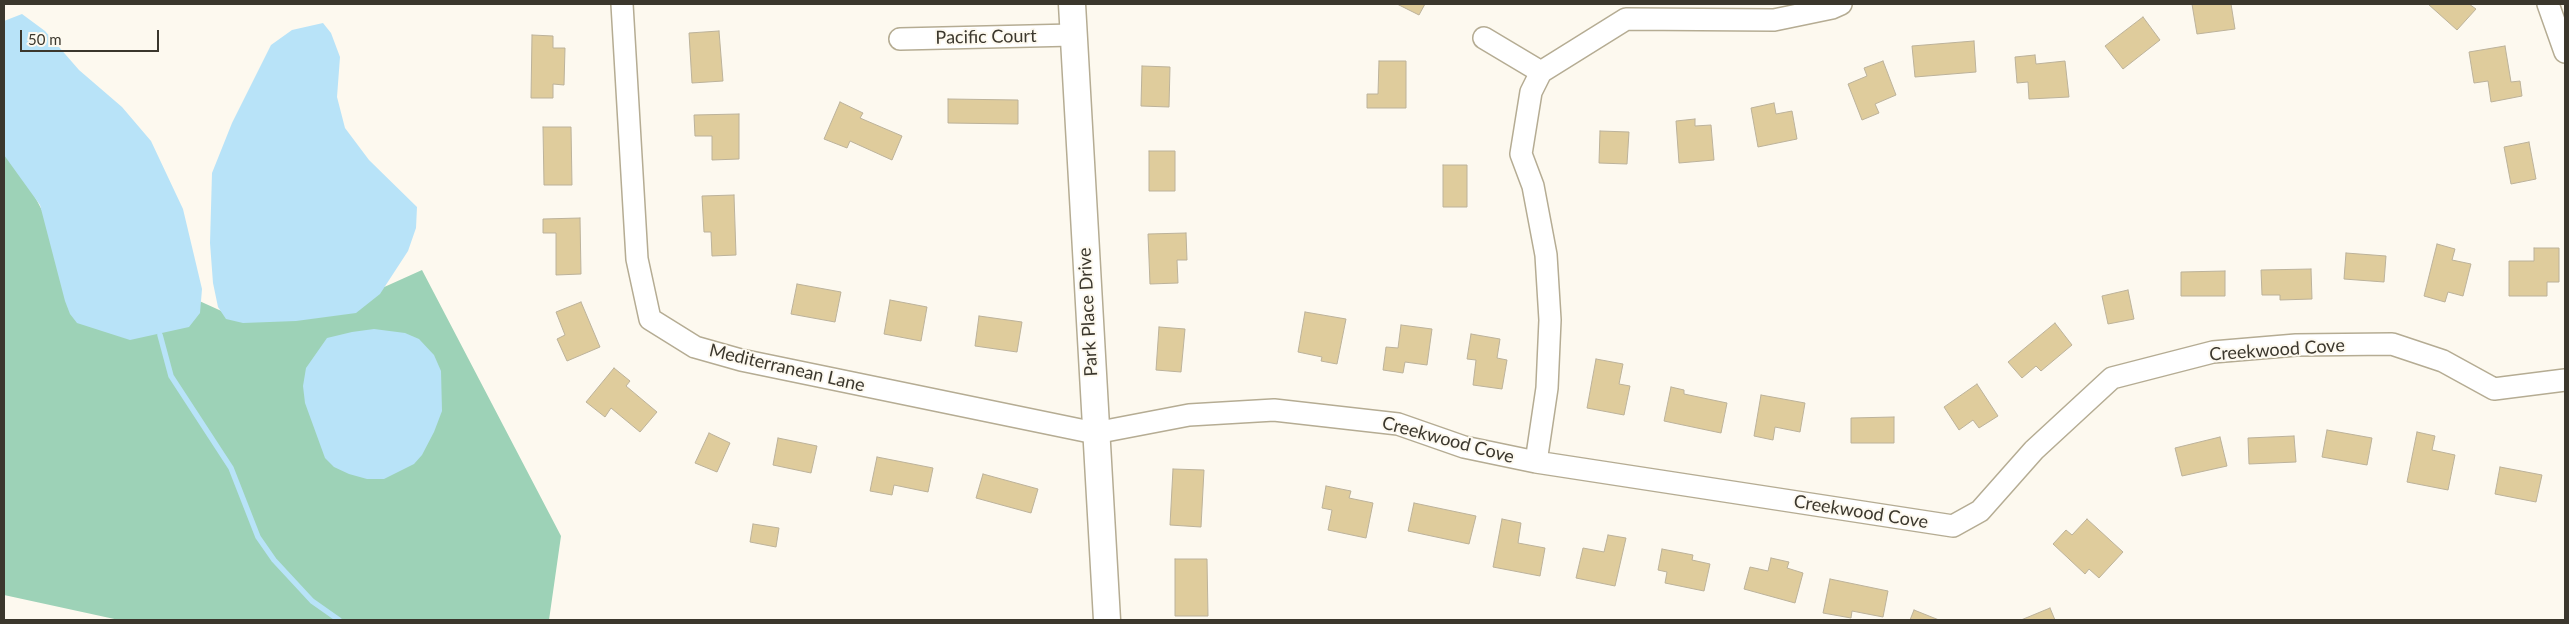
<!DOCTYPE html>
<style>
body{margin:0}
#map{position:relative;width:2569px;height:624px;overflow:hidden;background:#fdf9ef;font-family:Lato,sans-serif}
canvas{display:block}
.frame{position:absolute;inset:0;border:5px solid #3b372d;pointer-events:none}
.scale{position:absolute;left:20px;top:30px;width:139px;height:22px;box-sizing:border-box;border:2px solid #3b372d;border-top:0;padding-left:6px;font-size:15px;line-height:18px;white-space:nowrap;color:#3b372d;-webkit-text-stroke:4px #fdf9ef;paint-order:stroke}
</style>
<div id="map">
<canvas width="2569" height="624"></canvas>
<div class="frame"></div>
<div class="scale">50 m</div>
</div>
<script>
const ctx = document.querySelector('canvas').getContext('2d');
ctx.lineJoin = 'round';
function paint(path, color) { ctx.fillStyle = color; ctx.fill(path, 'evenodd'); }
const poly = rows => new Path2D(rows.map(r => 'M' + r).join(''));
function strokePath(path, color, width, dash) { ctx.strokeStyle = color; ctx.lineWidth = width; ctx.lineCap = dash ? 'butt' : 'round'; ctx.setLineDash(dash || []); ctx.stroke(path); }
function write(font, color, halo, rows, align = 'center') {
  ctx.font = font + ' Lato,sans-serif'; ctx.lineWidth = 4; ctx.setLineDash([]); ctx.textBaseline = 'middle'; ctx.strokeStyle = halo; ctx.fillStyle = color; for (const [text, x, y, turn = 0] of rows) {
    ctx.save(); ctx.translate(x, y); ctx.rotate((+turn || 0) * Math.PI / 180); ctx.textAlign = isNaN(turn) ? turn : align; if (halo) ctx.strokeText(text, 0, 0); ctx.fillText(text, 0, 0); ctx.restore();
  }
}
paint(poly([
 [4,138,45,216,195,299,228,314,320,316,422,270,561,536,549,620,119,620,4,595]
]), '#9dd2b7');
paint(poly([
 [22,14,45,31,79,70,122,107,151,141,183,209,202,289,200,313,189,327,130,340,77,323,70,314,65,301,40,205,4,155,4,21],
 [323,23,331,33,340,57,337,97,345,128,369,160,417,207,416,228,408,251,380,294,356,313,296,321,243,323,226,319,218,307,213,283,210,243,212,173,232,123,271,45,292,30],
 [374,329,405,333,419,339,434,355,441,371,442,411,434,432,422,455,414,464,384,479,367,479,349,474,334,467,325,458,305,403,303,386,306,368,327,338,352,332]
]), '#b8e3f8');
strokePath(poly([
 [160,335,171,376,231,468,258,537,274,560,312,601,339,620]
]), '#b8e3f8', 5.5);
const building = poly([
 [1397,4,1425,4,1419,15,1397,4],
 [2192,4,2231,4,2235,29,2197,34,2192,4],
 [2428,4,2469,4,2476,9,2457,30,2428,4],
 [2143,17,2160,40,2123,69,2105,46,2143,17],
 [719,31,723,81,692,83,689,33,719,31],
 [532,35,553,36,553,48,565,48,564,85,553,84,553,98,531,98,532,35],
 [1974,41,1976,72,1915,77,1912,46,1974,41],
 [2505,46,2511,82,2520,81,2522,96,2491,102,2488,81,2474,83,2469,52,2505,46],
 [2035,55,2036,64,2065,61,2069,97,2029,99,2028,82,2017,83,2015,57,2035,55],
 [1379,61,1406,61,1406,108,1367,108,1367,94,1378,94,1379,61],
 [1883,61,1896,95,1875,104,1879,113,1862,120,1848,84,1867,76,1864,68,1883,61],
 [1142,66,1170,67,1169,107,1141,106,1142,66],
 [948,99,1018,100,1018,124,948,123,948,99],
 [840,102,863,113,860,118,902,136,892,160,850,141,847,148,824,139,840,102],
 [1774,103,1776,114,1792,111,1797,139,1758,147,1751,108,1774,103],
 [739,114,739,159,712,160,712,136,695,136,694,115,739,114],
 [1695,119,1695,126,1711,125,1714,160,1679,163,1676,121,1695,119],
 [543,127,571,127,572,185,544,185,543,127],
 [1600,131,1629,132,1627,164,1599,163,1600,131],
 [2529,142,2536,179,2511,184,2504,147,2529,142],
 [1149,151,1175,151,1175,191,1149,191,1149,151],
 [1443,165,1467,165,1467,207,1443,207,1443,165],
 [734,195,736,255,712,256,711,232,704,232,702,196,734,195],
 [580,218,581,274,556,275,556,233,543,233,543,219,580,218],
 [1186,233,1187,260,1177,260,1178,283,1150,284,1148,234,1186,233],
 [2437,244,2455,249,2452,260,2471,264,2463,296,2448,292,2445,302,2424,296,2437,244],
 [2534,248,2559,248,2559,282,2547,282,2547,296,2509,296,2509,261,2534,261,2534,248],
 [2346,253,2386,256,2384,282,2344,279,2346,253],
 [2311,269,2312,299,2280,300,2280,295,2262,295,2261,270,2311,269],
 [2225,271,2225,296,2181,296,2181,272,2225,271],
 [797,284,841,292,835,322,791,314,797,284],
 [2128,290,2134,319,2108,324,2102,296,2128,290],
 [890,300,927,307,921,341,884,334,890,300],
 [581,302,600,347,567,361,557,339,565,335,556,312,581,302],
 [1305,312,1346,319,1337,364,1321,361,1322,357,1298,352,1305,312],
 [979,316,1022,322,1017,352,975,346,979,316],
 [2055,323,2072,345,2041,371,2036,366,2022,378,2008,362,2055,323],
 [1401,325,1432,329,1427,365,1405,362,1403,373,1383,370,1386,347,1398,348,1401,325],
 [1159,327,1185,329,1181,372,1156,370,1159,327],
 [1471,334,1500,339,1497,358,1507,360,1502,389,1473,385,1476,360,1467,359,1471,334],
 [1596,359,1623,364,1619,384,1630,386,1624,415,1587,408,1596,359],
 [614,368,630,381,626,386,657,412,640,432,611,408,605,417,586,402,614,368],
 [1977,384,1998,416,1979,428,1973,420,1959,430,1944,407,1977,384],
 [1671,387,1684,390,1684,394,1727,403,1721,433,1664,421,1671,387],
 [1761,395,1805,403,1800,432,1775,427,1773,440,1754,436,1761,395],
 [1894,417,1894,443,1851,443,1851,418,1894,417],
 [2327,430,2372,438,2367,465,2322,457,2327,430],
 [2417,432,2435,436,2432,450,2455,455,2448,490,2407,482,2417,432],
 [709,433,730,443,717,472,695,463,709,433],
 [2294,436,2296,462,2249,464,2248,438,2294,436],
 [2220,437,2227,466,2182,476,2175,448,2220,437],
 [778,438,817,446,811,473,773,465,778,438],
 [877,457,933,468,928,492,894,485,892,495,870,491,877,457],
 [2500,467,2542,475,2536,502,2495,494,2500,467],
 [1173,469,1204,470,1201,527,1170,525,1173,469],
 [983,474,1038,489,1031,513,976,498,983,474],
 [1326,486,1351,491,1349,498,1373,503,1366,538,1328,530,1332,510,1322,508,1326,486],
 [1414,503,1476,516,1469,544,1408,531,1414,503],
 [1502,519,1521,523,1518,543,1545,548,1540,576,1493,567,1502,519],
 [2087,519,2123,552,2099,578,2089,569,2085,574,2053,544,2066,530,2072,535,2087,519],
 [753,524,779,528,776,547,750,542,753,524],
 [1608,535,1626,538,1615,586,1576,578,1583,548,1604,552,1608,535],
 [1662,549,1693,555,1692,560,1710,564,1704,591,1665,583,1667,572,1658,570,1662,549],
 [1771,558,1789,562,1787,568,1803,573,1795,603,1744,589,1750,567,1768,571,1771,558],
 [1175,559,1207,559,1208,616,1175,616,1175,559],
 [1830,579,1888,591,1883,617,1852,611,1851,618,1823,613,1830,579],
 [2050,608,2055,620,2021,620,2050,608],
 [1914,610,1939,620,1910,620,1914,610]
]);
paint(building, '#dfcc9c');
strokePath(building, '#bcb29a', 1);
const minor = poly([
 [622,4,637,259,650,319,695,347,741,360,1095,433,1189,415,1274,410,1398,424,1464,447,1536,462,1953,526,1980,511,2034,450,2112,378,2213,352,2296,345,2392,344,2443,361,2494,389,2565,380],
 [2548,4,2565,52],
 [1484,38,1541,72],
 [900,39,1073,35],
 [1536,462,1547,388,1550,320,1546,255,1533,186,1521,154,1531,92,1541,72,1626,19,1774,20,1832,8,1841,4]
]);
const tertiary = poly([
 [1072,4,1107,620]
]);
strokePath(minor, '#b5ac93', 24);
strokePath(tertiary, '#b5ac93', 29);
strokePath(minor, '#fff', 21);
strokePath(tertiary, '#fff', 26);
write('18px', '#3b372d', '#fdf9ef', [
 ["Pacific Court",986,37,-1],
 ["Park Place Drive",1088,312,-93],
 ["Creekwood Cove",2277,350,-4],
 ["Mediterranean Lane",787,368,13],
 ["Creekwood Cove",1448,440,15],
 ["Creekwood Cove",1861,512,9]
]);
</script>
